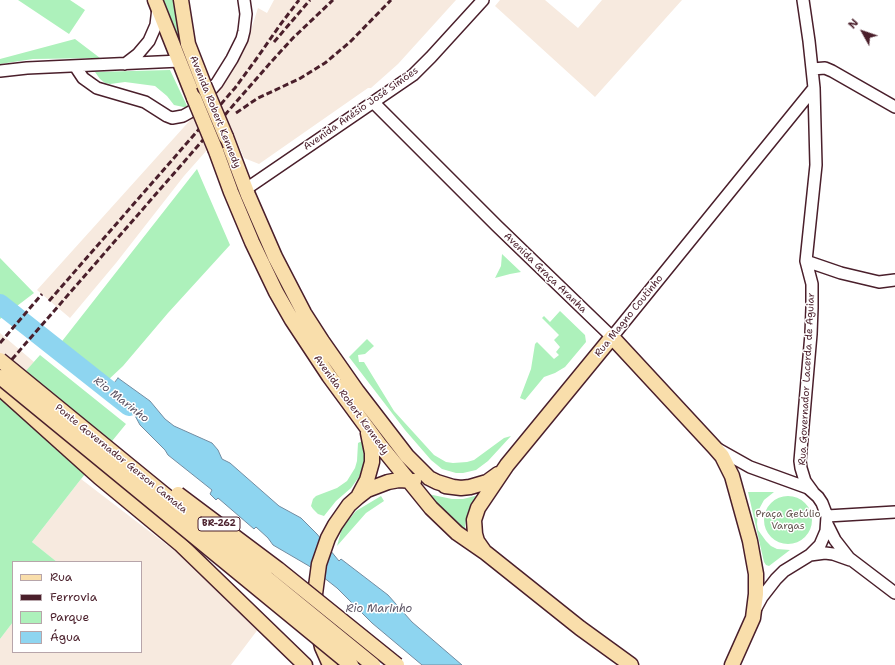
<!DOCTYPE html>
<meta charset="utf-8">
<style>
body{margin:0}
#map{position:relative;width:895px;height:665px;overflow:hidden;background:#fff;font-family:"Shantell Sans",sans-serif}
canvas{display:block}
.legend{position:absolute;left:12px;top:561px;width:130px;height:92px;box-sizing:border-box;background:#fff;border:1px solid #b7a5aa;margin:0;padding:5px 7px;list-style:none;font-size:12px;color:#4a1f2b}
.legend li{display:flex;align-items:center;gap:8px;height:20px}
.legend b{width:20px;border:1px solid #b7a5aa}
.north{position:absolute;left:843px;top:12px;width:40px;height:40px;-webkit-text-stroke:3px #fff;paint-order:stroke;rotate:310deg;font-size:11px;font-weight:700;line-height:16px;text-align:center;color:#4a1f2b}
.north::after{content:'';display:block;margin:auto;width:14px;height:18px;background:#4a1f2b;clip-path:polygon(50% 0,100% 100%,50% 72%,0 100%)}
</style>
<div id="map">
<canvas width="895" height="665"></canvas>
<ul class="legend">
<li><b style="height:5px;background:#f9deab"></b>Rua</li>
<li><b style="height:5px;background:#4a1f2b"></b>Ferrovia</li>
<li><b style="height:11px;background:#adf1bb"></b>Parque</li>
<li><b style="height:11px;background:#8ed5f0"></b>Água</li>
</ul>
<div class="north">N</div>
</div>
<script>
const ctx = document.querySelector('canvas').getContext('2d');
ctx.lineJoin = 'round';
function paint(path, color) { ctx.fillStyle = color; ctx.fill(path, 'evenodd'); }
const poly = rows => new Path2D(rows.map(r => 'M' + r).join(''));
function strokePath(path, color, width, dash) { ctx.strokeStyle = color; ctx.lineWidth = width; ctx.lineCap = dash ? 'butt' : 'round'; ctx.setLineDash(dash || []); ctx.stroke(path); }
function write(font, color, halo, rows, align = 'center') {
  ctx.font = font + ' "Shantell Sans",sans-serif'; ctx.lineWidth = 3; ctx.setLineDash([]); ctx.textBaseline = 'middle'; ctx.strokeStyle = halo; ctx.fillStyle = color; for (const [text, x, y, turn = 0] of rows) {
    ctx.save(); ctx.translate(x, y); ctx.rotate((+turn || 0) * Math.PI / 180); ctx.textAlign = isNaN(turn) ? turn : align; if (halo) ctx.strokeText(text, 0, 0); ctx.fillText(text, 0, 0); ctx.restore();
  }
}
paint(poly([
 [274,0,456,0,398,64,371,88,368,88,259,164,244,158,233,132,207,150,184,176,116,263,70,318,37,290,202,107,242,50,250,33,258,8,267,13],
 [500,0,545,0,578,28,602,0,682,0,595,97,495,6],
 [0,333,34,362,0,400],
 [81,479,265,620,231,665,0,665,0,639,13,622,13,652,141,652,141,562,57,562,32,542]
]), '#f7eadf');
paint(poly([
 [18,0,70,0,85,10,69,34],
 [163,0,174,0,199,89,198,91],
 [75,39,100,58,33,59,0,64,0,59],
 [170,70,188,108,174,105,167,96,155,86,125,82,110,84,105,83,100,79,95,72],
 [197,169,230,245,168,313,123,366,106,382,59,345],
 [502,254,521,272,510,274,495,278,501,266],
 [0,258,34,293,0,319],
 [560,311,585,335,586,342,565,367,555,373,544,377,525,400,520,398,531,369,535,344,537,342,554,359,559,355,556,352,560,347,554,340,559,335,542,318,544,316,550,322],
 [367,339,374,346,365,354,358,355,359,362,364,362,394,411,434,455,446,462,453,463,467,462,474,460,504,438,511,436,488,461,476,470,463,473,456,473,442,469,431,460,405,430,349,357],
 [40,355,126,424,81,479,32,542,57,562,13,562,13,622,0,639,0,400],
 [362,441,364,456,364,464,359,477,351,488,336,501,324,516,318,514,313,509,311,506,313,499,316,496,337,488,347,481,355,468,357,461,358,443],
 [748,492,774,492,764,500,758,511,757,524,758,530,766,541,771,546,777,549,790,550,769,566,766,565,764,562],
 [428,494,452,499,463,499,483,494,467,516,465,526,466,532],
 [381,496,384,501,366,513,337,546,342,528,356,511],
 '764 520a24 24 0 1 1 48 0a24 24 0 1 1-48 0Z'
]), '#adf1bb');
const water = poly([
 [118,378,150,401,165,419,174,426,212,443,218,450,222,459,230,463,279,506,301,518,317,534,339,561,341,559,388,595,412,622,462,665,422,665,372,623,337,588,309,566,273,545,268,538,256,527,254,529,218,498,216,500,210,494,212,490,168,455,165,450,140,425,132,410,107,392,118,378]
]);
paint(water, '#8ed5f0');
strokePath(water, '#738ca1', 1);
strokePath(poly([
 [0,304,129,406]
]), '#8ed5f0', 20);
const minor = poly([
 [803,0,809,41,814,88,816,165,806,261,812,284,812,308,811,334,800,461,801,468,805,481,813,492],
 [125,64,138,54,149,41,156,25,158,8],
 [75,66,83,78,97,88,145,102,167,116,172,118,183,116,192,111,217,83,232,59,242,39,244,31,246,14,244,0],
 [812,69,825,68,832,71,895,107],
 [0,71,27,68,180,61],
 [374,103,497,226,612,337,814,88],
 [246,189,413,75,431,57,483,0],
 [806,261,841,273,879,282,895,280],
 [718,449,750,467,808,488,818,497,822,503,827,516,826,531,820,545,810,555,784,571,776,579,762,597,756,608],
 [827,516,895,512],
 [827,524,835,540,849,558,895,593],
 [810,555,825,553,833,554,850,560]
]);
const major = poly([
 [155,0,194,98],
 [181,0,188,44,204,85],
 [226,137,248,195,275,257,304,313,322,341,357,391,407,456,429,478,437,482,453,487],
 [216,151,231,192,252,242,276,292,292,320,329,376,379,444,431,508,457,533,486,553,580,628,631,665],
 [0,388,99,477,180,544,305,665],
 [445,486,461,488,470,487,487,482,498,474],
 [359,495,367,480,372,462,372,453,368,433],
 [484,551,477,541,475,534,474,520,478,508,507,465,612,337,714,447,722,456,732,476,750,541,756,574,756,594,753,618,732,665],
 [330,665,322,647,317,625,315,594,319,564,328,538,335,525,349,505,358,497,367,490,388,482,399,480,414,481]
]);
strokePath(minor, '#4a1f2b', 14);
strokePath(major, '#4a1f2b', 17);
strokePath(minor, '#fff', 11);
strokePath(major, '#f9deab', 14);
strokePath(poly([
 [274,42,310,0],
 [236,113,258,98,299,79,325,63,350,42,391,0],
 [49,301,235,88,257,58,280,25,299,0],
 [0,343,42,294],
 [0,373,271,62,293,38,333,0]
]), '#4a1f2b', 3, [6, 3]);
const majorBridge = poly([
 [204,85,226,137],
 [194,98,216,151],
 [0,360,373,665],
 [0,377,351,665],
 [178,494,278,569,397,665]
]);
strokePath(majorBridge, '#4a1f2b', 17, []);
strokePath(majorBridge, '#f9deab', 14);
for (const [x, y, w] of [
 [219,524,42]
]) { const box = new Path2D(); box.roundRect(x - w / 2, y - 7, w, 14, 3); ctx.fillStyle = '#fff'; ctx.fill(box); strokePath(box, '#4a1f2b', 1); }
write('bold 9px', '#4a1f2b', null, [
 ["BR-262",219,524]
]);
write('10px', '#4a1f2b', '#fff', [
 ["Avenida Anésio José Simões",361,109,-35],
 ["Avenida Robert Kennedy",215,112,68],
 ["Avenida Graça Aranha",545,273,44],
 ["Rua Magno Coutinho",629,316,-51],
 ["Rua Governador Lacerda de Aguiar",807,379,-87],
 ["Avenida Robert Kennedy",351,405,54],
 ["Ponte Governador Gerson Camata",121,459,39]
]);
write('10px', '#63544f', '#fff', [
 ["Praça Getúlio",788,514],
 ["Vargas",788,526]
]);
write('italic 11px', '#5e5666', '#fff', [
 ["Rio Marinho",121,400,38],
 ["Rio Marinho",379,609]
]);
</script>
